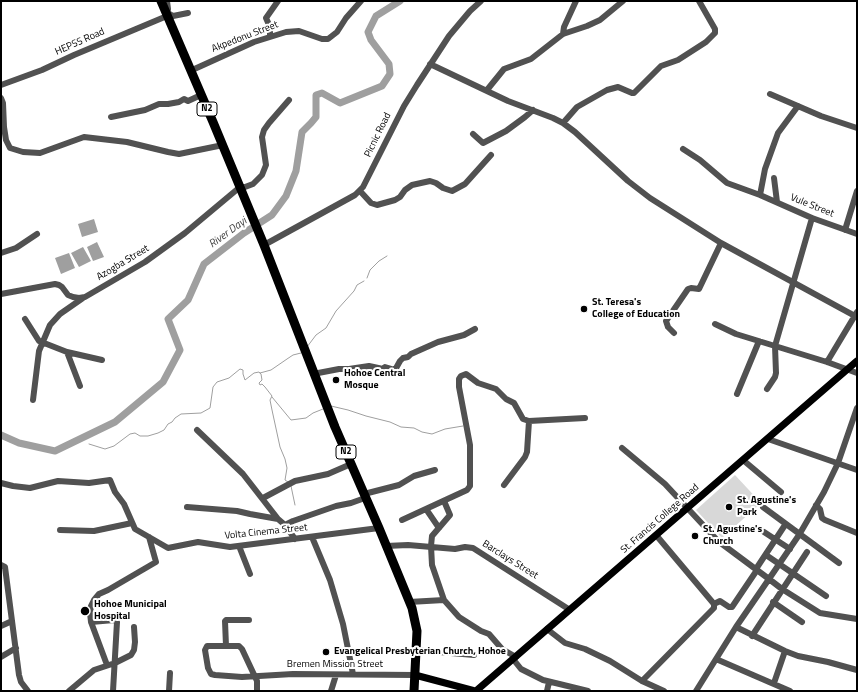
<!DOCTYPE html>
<style>
body{margin:0}
#map{position:relative;width:858px;height:692px;overflow:hidden;background:#fff;font-family:"Titillium Web",sans-serif}
canvas{display:block}
.frame{position:absolute;inset:0;border:2px solid #000;pointer-events:none}
</style>
<div id="map">
<canvas width="858" height="692"></canvas>
<div class="frame"></div>
</div>
<script>
const ctx = document.querySelector('canvas').getContext('2d');
ctx.lineJoin = 'round';
function paint(path, color) { ctx.fillStyle = color; ctx.fill(path, 'evenodd'); }
const poly = rows => new Path2D(rows.map(r => 'M' + r).join(''));
function strokePath(path, color, width, dash) { ctx.strokeStyle = color; ctx.lineWidth = width; ctx.lineCap = dash ? 'butt' : 'round'; ctx.setLineDash(dash || []); ctx.stroke(path); }
function write(font, color, halo, rows, align = 'center') {
  ctx.font = font + ' "Titillium Web",sans-serif'; ctx.lineWidth = 4; ctx.setLineDash([]); ctx.textBaseline = 'middle'; ctx.strokeStyle = halo; ctx.fillStyle = color; for (const [text, x, y, turn = 0] of rows) {
    ctx.save(); ctx.translate(x, y); ctx.rotate((+turn || 0) * Math.PI / 180); ctx.textAlign = isNaN(turn) ? turn : align; if (halo) ctx.strokeText(text, 0, 0); ctx.fillText(text, 0, 0); ctx.restore();
  }
}
paint(poly([
 [735,475,761,503,722,538,696,510]
]), '#d8d8d8');
paint(poly([
 [94,219,98,232,82,237,78,224],
 [97,242,104,257,93,261,87,247],
 [83,247,91,261,79,267,71,253],
 [69,253,75,268,61,274,55,258]
]), '#9f9f9f');
strokePath(poly([
 [367,278,370,270,379,261,387,256],
 [307,347,316,335,326,328,336,311,354,291,357,285,364,281],
 [260,373,271,370,287,359,293,355,301,353],
 [272,397,291,420,306,418,313,413,323,409],
 [331,406,348,410,366,416,390,422,401,427,414,428,422,432,432,434,445,429,463,426],
 [89,444,105,449,114,446,130,434,135,433,140,436,148,436,158,433,164,430,168,424,172,422,175,418,181,414,201,413,210,408,213,387,217,382,229,378,240,369,243,370,243,374,245,380,254,373,259,372,261,374,262,380,259,383,260,385,262,384,265,387,272,396,270,400,272,410,280,447,285,459,287,468,285,480,288,482],
 [291,486,295,505]
]), '#9f9f9f', 1);
strokePath(poly([
 [1,435,19,443,55,451,115,422,163,382,180,350,168,319,188,300,204,264,244,233,272,215,286,196,296,171,302,132,311,123,316,117,316,95,322,93,340,103,382,86,390,74,389,64,371,40,368,32,376,16,400,1]
]), '#9f9f9f', 7);
strokePath(poly([
 [168,13,173,16,188,13],
 [563,34,564,27,576,1],
 [270,36,270,27,266,18,278,1],
 [430,64,508,101,553,118,563,123,575,132,628,181,650,198,721,243,857,317],
 [190,71,254,42,286,32,299,31,322,39,328,39,337,32,346,18,361,1],
 [1,85,42,70,74,55,167,16,168,9,167,1],
 [487,90,504,69,531,59,563,34,587,26,600,20,623,1],
 [770,94,821,116,857,128],
 [1,98,3,103,4,127,6,140,10,148,23,152,40,153,84,137,127,142,168,152,179,154,223,145],
 [111,117,145,110,159,104,168,104,179,102,184,99,188,101,201,95],
 [563,123,577,107,607,90,618,87,632,93,634,93,661,66,678,60,706,42,715,33,715,29,699,1],
 [473,134,483,143,506,131,525,117,533,110],
 [683,149,700,160,727,183,760,195,812,218,857,234],
 [774,178,777,202],
 [360,191,371,203,377,205,395,200,400,197,405,190,412,185,430,181,436,183,443,188,452,191,465,184,491,155],
 [760,195,765,169,778,133,798,106],
 [845,230,857,191],
 [264,245,355,195,363,187,404,106,417,85,449,36,470,11,481,1],
 [1,253,16,248,37,234],
 [1,294,55,284,59,285,62,287,68,295,73,297,79,298,85,297,145,262,185,233,240,187,245,187,253,184,262,175,266,165,262,137,264,130,269,123,289,100],
 [25,319,39,341,67,352,102,360],
 [715,324,736,334,775,346,812,218],
 [674,333,668,327,666,321,688,289,691,288,699,289,721,243],
 [67,352,80,386],
 [827,362,857,312],
 [313,374,339,369,349,369,369,366,383,369,385,367,395,370,400,361,403,358,408,357,411,354,438,342,464,335,475,329],
 [767,389,775,377,776,373,775,346,827,362,857,373],
 [737,394,759,341],
 [33,400,39,351,50,325,60,314,83,298],
 [857,408,838,463,824,492,799,535,769,579,782,589,820,613,857,619],
 [197,430,243,474,278,519],
 [768,439,857,470],
 [622,448,665,484,718,541,769,579,736,627,696,691],
 [743,460,781,492],
 [1,483,13,486,30,488,58,481,89,483,110,480,115,492,124,504,135,529,168,548,198,542,230,547,379,528],
 [504,485,525,457,527,452,529,421],
 [364,494,399,485,414,476,435,470],
 [263,498,295,481,328,474,351,464],
 [444,501,450,515,432,536,431,546,432,565,444,600,459,617,481,631,489,634,502,649,516,657],
 [816,505,820,509,822,518,825,520,857,533],
 [187,507,237,511,250,514,278,519,285,525,295,539],
 [763,507,839,563],
 [426,509,439,528],
 [402,520,467,490,470,486,470,445,459,387,459,379,461,376,466,374,478,383,496,389,506,399,514,403,523,419,529,421,585,418],
 [285,525,293,521,336,506,351,503,365,498],
 [60,530,94,531,132,523],
 [764,532,790,549],
 [312,537,330,580,343,624,353,674],
 [239,546,250,574],
 [386,546,408,545,455,549,465,547,473,548,570,610],
 [766,555,826,596],
 [1,565,5,567,19,675,21,682,28,691],
 [756,569,785,525],
 [409,602,444,600],
 [773,602,802,622],
 [714,604,720,601,729,607,732,607,757,570],
 [249,620,226,620,225,621,226,646,207,646,205,650,208,668,211,674,215,675,242,677,293,674,415,675],
 [91,622,114,620,117,622,113,691],
 [1,626,12,621],
 [736,627,785,651,798,656,828,662,857,670],
 [547,629,565,643,585,649,610,661,642,681,664,691],
 [752,636,807,552],
 [226,646,239,646,242,649,257,681,257,691],
 [416,650,474,655],
 [1,657,16,648],
 [513,659,521,669,543,680,588,691],
 [716,659,790,691],
 [107,665,91,622,90,613,91,606,94,600,99,594,108,590,156,562,149,537],
 [642,681,714,608,714,604,656,535],
 [774,683,785,651],
 [69,691,94,670,115,663,131,655,134,650,135,642,134,627],
 [169,691,170,673],
 [331,691,336,675],
 [547,691,549,682]
]), '#515151', 6);
strokePath(poly([
 [415,675,475,691],
 [476,691,857,361]
]), '#000', 7);
strokePath(poly([
 [161,1,213,122,264,245,335,427,379,528,412,608,417,631,414,691]
]), '#000', 9);
for (const [x, y, r, color] of [
 [584,309,4,"#000"],
 [336,380,4,"#000"],
 [729,507,4,"#000"],
 [695,536,4,"#000"],
 [85,611,5,"#000"],
 [326,652,4,"#000"]
]) { const dot = new Path2D(); dot.arc(x, y, r, 0, 2 * Math.PI); ctx.fillStyle = color; ctx.fill(dot); strokePath(dot, '#fff', 1.5); }
for (const [x, y, w] of [
 [207,109,20],
 [346,452,20]
]) { const box = new Path2D(); box.roundRect(x - w / 2, y - 7, w, 14, 3); ctx.fillStyle = '#fff'; ctx.fill(box); strokePath(box, '#000', 1); }
write('bold 9px', '#000', null, [
 ["N2",207,109],
 ["N2",346,452]
]);
write('10px', '#000', '#fff', [
 ["Akpedonu Street",245,37,-21],
 ["HEPSS Road",80,42,-24],
 ["Picnic Road",378,135,-64],
 ["Vule Street",812,206,22],
 ["Azogba Street",123,263,-31],
 ["St. Francis College Road",660,519,-41],
 ["Volta Cinema Street",266,532,-6],
 ["Barclays Street",510,560,32],
 ["Bremen Mission Street",335,665]
]);
write('bold 10px', '#000', '#fff', [
 ["St. Teresa's",592,303],
 ["College of Education",592,315],
 ["Hohoe Central",344,374],
 ["Mosque",344,386],
 ["St. Agustine's",737,501],
 ["Park",737,513],
 ["St. Agustine's",703,530],
 ["Church",703,542],
 ["Hohoe Municipal",94,605],
 ["Hospital",94,617],
 ["Evangelical Presbyterian Church, Hohoe",334,652]
], 'left');
write('italic 11px', '#404040', '#fff', [
 ["River Dayi",228,233,-36]
]);
</script>
